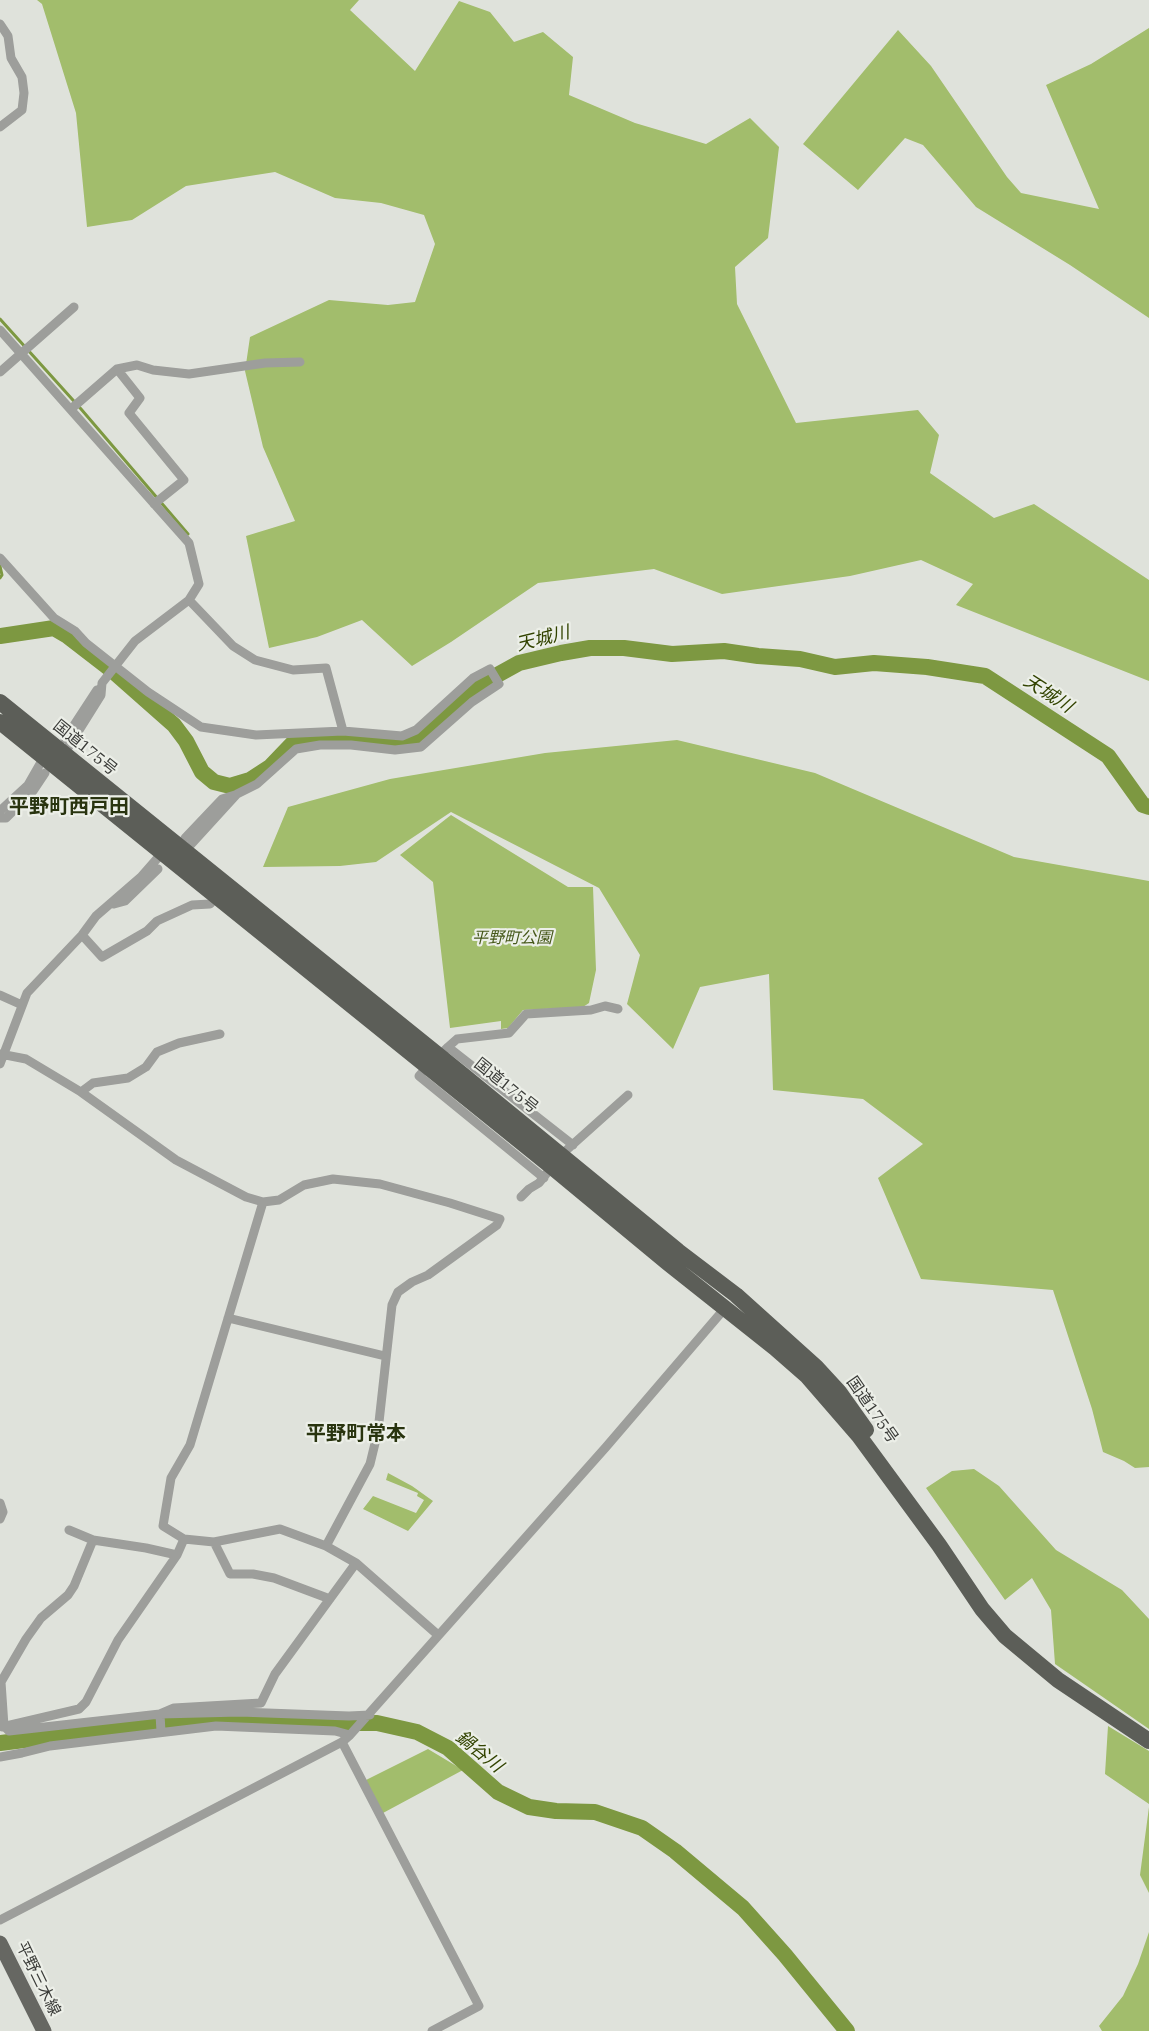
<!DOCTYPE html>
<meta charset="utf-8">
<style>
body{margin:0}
canvas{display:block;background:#dfe2db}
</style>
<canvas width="1149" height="2031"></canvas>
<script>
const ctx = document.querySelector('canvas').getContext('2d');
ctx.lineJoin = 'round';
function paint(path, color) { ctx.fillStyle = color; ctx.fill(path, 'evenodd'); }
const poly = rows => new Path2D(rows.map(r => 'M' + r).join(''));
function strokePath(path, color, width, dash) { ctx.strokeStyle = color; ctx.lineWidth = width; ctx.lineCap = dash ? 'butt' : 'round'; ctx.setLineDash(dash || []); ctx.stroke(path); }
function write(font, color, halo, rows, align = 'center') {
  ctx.font = font + ' "IBM Plex Serif","Noto Sans JP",serif'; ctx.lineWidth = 4.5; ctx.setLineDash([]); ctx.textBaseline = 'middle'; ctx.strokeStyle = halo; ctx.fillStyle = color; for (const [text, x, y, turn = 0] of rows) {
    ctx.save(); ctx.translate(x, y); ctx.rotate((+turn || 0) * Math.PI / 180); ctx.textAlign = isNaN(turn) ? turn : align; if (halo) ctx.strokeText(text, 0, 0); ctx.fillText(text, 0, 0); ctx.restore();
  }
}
paint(poly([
 [37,0,359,0,350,10,415,71,459,1,490,12,514,42,543,32,573,57,569,95,635,123,706,144,750,118,779,147,768,238,735,267,737,304,796,423,918,410,939,435,930,473,994,518,1034,504,1149,580,1149,681,956,605,973,584,921,560,850,576,722,594,654,569,538,583,451,642,412,666,362,620,317,637,269,648,246,536,295,521,263,447,245,371,250,337,329,300,388,305,415,302,435,244,424,215,381,203,335,198,275,172,186,186,132,220,87,227,76,113,42,4],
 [1149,28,1149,318,1070,265,976,207,923,145,905,138,858,190,803,144,898,30,931,66,1007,177,1021,193,1099,209,1046,85,1091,64],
 [677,740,815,773,1014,857,1149,881,1149,1467,1135,1468,1124,1461,1103,1452,1092,1409,1053,1290,921,1279,878,1178,923,1144,863,1099,773,1090,769,974,700,987,673,1049,627,1004,640,955,599,888,451,812,376,862,340,866,263,867,288,807,390,779,545,753],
 [451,815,568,887,593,887,596,970,589,1003,583,1007,523,1010,508,1028,501,1029,501,1021,450,1028,433,882,400,855],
 [974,1469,999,1486,1056,1550,1122,1590,1149,1619,1149,1729,1055,1664,1051,1610,1032,1578,1005,1600,926,1488,952,1471],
 [388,1473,412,1486,433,1501,408,1531,363,1509,373,1496,416,1513,424,1500,417,1496,418,1493,386,1480],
 [1108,1726,1149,1751,1149,1804,1105,1774],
 [428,1749,463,1770,383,1813,366,1780],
 [1149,1807,1149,1893,1140,1875],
 [1149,1932,1149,2031,1102,2031,1099,2026,1123,1996,1138,1964]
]), '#a2bd6c');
strokePath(poly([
 [0,319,81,409,188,534],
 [0,566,2,575,0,578]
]), '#7d9841', 3);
strokePath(poly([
 [0,636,54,628,66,635,114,672,174,725,186,741,202,772,214,782,230,786,250,780,270,767,293,743,348,738,403,742,419,740,463,699,490,679,519,663,561,653,590,648,624,648,672,654,724,651,758,656,800,659,835,667,874,663,927,667,985,676,1108,756,1143,805,1149,807],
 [0,1743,170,1722,239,1719,324,1723,377,1723,417,1732,448,1748,498,1792,529,1807,556,1811,595,1812,642,1828,675,1851,743,1908,785,1955,847,2031]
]), '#7d9841', 16);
strokePath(poly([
 [0,24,8,36,11,58,22,77,24,93,22,110,0,127],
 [0,330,189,543,199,584,189,600,135,641,102,683,101,695,64,754],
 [117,369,140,398,129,413,184,480,154,504],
 [0,372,74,307],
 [71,409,117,369,137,365,153,370,189,374,265,363,300,362],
 [0,558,54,618,75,631,86,643,148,692,201,727,256,735,343,731,402,736,416,730,473,678,490,669,499,684,472,702,421,747,395,750,351,745,320,745,296,749,257,784,237,794,185,851],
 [189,600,233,646,255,660,293,670,326,668,343,731],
 [65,739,97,690],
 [0,811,28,785,44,757],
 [0,818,6,818,33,791,45,773],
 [185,838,222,799,235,795],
 [114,904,125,901,158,869],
 [82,935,102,957,147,931,157,921,192,905,210,904,216,897],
 [0,995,22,1005],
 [448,1047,457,1039,509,1033,526,1014,591,1010,605,1006,618,1009],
 [445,1050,448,1047,573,1145],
 [0,1054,26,1059,81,1092,176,1160,246,1197,263,1202,279,1200,304,1185,333,1179,380,1184,450,1203,500,1219,497,1225,428,1275,412,1282,398,1292,392,1305,378,1431,370,1464,326,1546],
 [0,1064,27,993,82,935,96,916,141,877,162,853],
 [428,1066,419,1076,544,1178],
 [81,1092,93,1083,128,1078,146,1067,157,1052,179,1043,220,1034],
 [561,1155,628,1095],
 [521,1197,529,1189,539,1183,547,1173],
 [263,1202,190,1445,171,1478,163,1526,184,1539,214,1542,280,1529,326,1546,356,1563,438,1635],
 [228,1318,385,1356],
 [0,1503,3,1512,0,1519],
 [69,1530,93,1540,146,1548,177,1555],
 [93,1540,74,1586,68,1595,41,1618,26,1639,1,1682,4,1726,9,1731,160,1714,240,1712,349,1716,370,1715],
 [214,1542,230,1574,253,1574,274,1578,330,1599],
 [2,1727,79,1709,86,1702,118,1640,177,1555,184,1539],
 [161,1732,160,1714,174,1708,261,1703,275,1674,356,1563],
 [342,1742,479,2006,432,2031],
 [0,1757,22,1753,50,1746,216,1726,335,1731,350,1735],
 [0,1920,342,1742,350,1735,606,1447,726,1307]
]), '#9d9e9b', 9);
strokePath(poly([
 [0,1943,44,2031]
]), '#666762', 15);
strokePath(poly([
 [0,702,463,1075,678,1251,736,1295,816,1367,839,1392,866,1430],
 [0,722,552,1167,668,1263,775,1348,807,1376,859,1436,939,1545,982,1609,1005,1636,1058,1680,1149,1741]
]), '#5c5e58', 16);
write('16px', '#3a3b38', '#ecefe8', [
 ["国道175号",85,748,39],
 ["国道175号",506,1086,39],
 ["国道175号",872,1410,55],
 ["平野三木線",38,1979,64]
]);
write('italic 16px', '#46581a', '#ecefe8', [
 ["平野町公園",512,938]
]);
write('italic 18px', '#324300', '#ecefe8', [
 ["天城川",543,639,-14],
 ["天城川",1048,694,33],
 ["鍋谷川",479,1752,39]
]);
write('bold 20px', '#29340f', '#ecefe8', [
 ["平野町西戸田",69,807],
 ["平野町常本",356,1434]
]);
</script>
